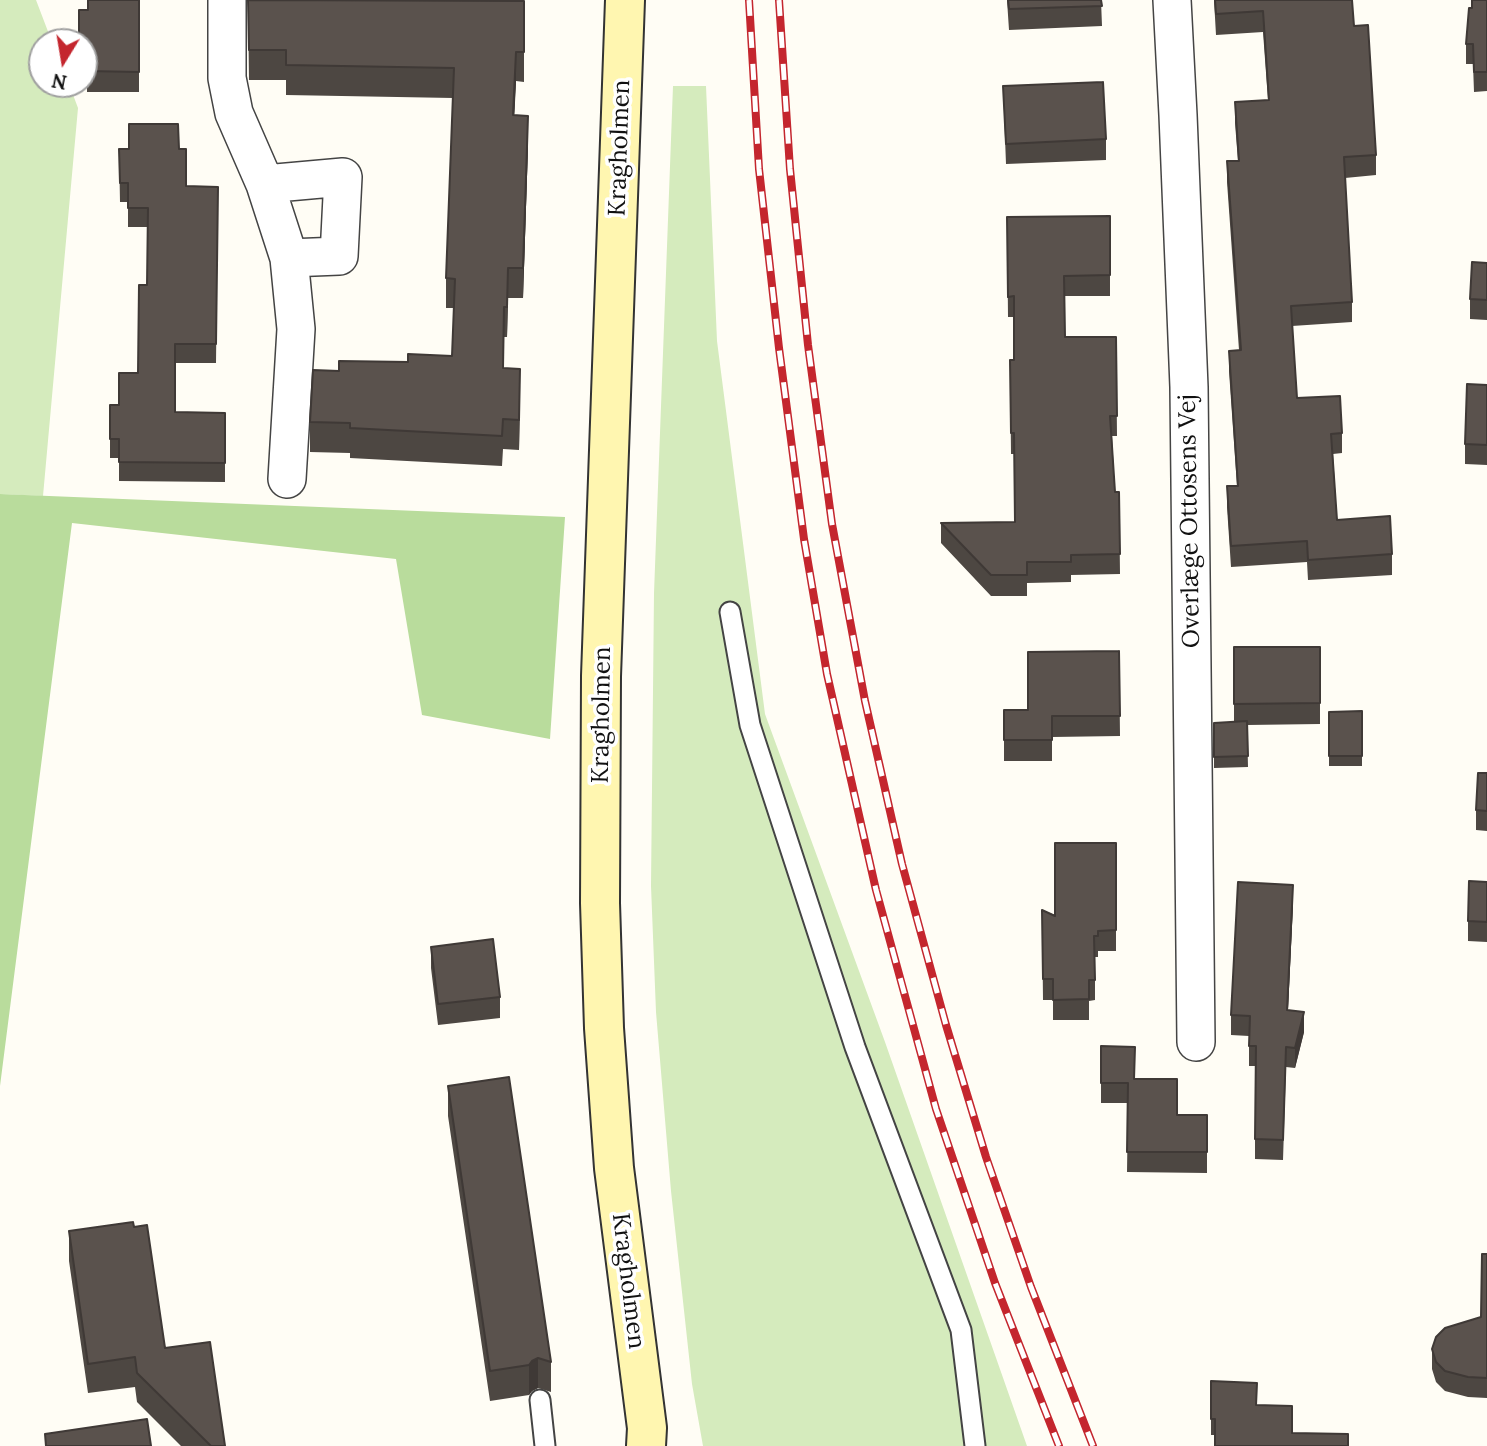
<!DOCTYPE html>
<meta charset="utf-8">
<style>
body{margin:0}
#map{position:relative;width:1487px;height:1446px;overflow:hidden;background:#fffdf5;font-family:Lora,serif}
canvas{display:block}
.north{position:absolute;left:28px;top:28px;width:70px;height:70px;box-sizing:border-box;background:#fff;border:2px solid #a0a0a0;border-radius:50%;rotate:191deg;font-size:19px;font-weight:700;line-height:28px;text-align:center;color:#111}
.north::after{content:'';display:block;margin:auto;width:24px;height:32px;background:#c4262e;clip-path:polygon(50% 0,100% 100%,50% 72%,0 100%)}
</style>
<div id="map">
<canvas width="1487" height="1446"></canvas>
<div class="north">N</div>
</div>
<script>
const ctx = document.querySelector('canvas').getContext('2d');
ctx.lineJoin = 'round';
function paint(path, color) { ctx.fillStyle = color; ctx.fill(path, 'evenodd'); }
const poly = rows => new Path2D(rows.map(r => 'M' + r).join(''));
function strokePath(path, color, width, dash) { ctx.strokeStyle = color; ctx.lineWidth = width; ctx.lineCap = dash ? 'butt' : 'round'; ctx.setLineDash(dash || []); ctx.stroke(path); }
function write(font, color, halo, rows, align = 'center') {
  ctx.font = font + ' Lora,serif'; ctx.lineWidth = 7; ctx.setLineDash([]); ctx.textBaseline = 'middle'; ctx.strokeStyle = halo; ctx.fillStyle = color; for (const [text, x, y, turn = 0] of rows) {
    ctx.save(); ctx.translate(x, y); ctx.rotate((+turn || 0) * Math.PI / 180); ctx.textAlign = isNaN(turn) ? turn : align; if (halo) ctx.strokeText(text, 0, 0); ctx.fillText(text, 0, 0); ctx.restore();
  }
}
paint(poly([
 [0,0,36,0,52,42,42,42,42,84,69,84,78,108,43,496,0,494],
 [673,86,706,86,717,341,765,714,885,1042,1027,1446,703,1446,692,1384,671,1191,656,1012,651,886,654,593]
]), '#d5ebbd');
paint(poly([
 [0,494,565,517,550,739,422,715,396,559,72,523,0,1086]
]), '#b9dc9c');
const lane = poly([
 [730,612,750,725,855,1047,961,1330,975,1446],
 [540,1400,545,1446]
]);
const street = poly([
 [227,0,227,78,234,113,265,184,289,258,296,329,287,479],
 [1172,0,1178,115,1189,387,1196,1042],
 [265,184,343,177,339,256,289,258]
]);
const secondary = poly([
 [625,0,601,676,600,903,604,1028,614,1168,647,1428,646,1446]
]);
strokePath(lane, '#444', 23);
strokePath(street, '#444', 40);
strokePath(secondary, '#333', 42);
strokePath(lane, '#fff', 19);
strokePath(street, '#fff', 37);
strokePath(secondary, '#fff6b0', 38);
const rail = poly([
 [749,0,759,169,779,348,804,539,827,674,876,890,936,1109,995,1283,1059,1446],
 [779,0,790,169,808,345,832,524,865,701,902,864,946,1025,986,1157,1031,1287,1093,1446]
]);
strokePath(rail, '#c4262e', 8);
strokePath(rail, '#fff', 5, [16]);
paint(poly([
 [139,0,139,92,87,92,87,63,84,62,84,42,88,10],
 [248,0,524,1,524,82,516,81,514,115,528,146,523,298,508,298,507,337,504,337,504,368,520,399,519,450,503,449,502,466,350,458,350,453,310,452,310,422,339,371,452,356,454,308,446,308,446,278,453,98,286,95,286,80,249,80],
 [1007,0,1101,0,1102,26,1009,30],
 [1214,0,1352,0,1354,26,1376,155,1376,175,1345,178,1352,302,1352,322,1292,326,1297,398,1342,433,1342,453,1333,454,1337,520,1392,554,1392,575,1308,580,1307,562,1231,567,1227,507,1227,486,1237,486,1229,371,1229,351,1239,350,1227,182,1227,161,1238,161,1235,123,1235,102,1268,100,1263,32,1216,35],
 [1487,0,1487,91,1474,92,1473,64,1466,64,1466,44],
 [1003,86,1106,139,1106,160,1006,164],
 [119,149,179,149,186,186,218,187,216,363,175,363,175,412,225,413,225,482,119,481,119,458,110,458,110,405,119,405,138,373,147,285,148,227,128,227,128,202,120,202],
 [1110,216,1110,296,1064,296,1065,337,1116,337,1117,436,1112,436,1115,492,1119,492,1120,574,1071,575,1071,582,1027,583,1027,596,991,596,941,543,941,523,1015,522,1014,454,1011,454,1010,360,1014,360,1014,317,1008,317,1007,217],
 [1487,263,1487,320,1470,319,1470,299],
 [1487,385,1487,465,1465,464,1465,444],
 [1234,647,1320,647,1320,724,1247,725,1248,767,1214,768,1214,723,1234,722],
 [1119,651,1120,736,1052,737,1052,761,1004,761,1004,710,1028,710],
 [1362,711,1362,766,1329,766,1329,712],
 [1487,773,1487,831,1476,830,1476,810],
 [1116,843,1116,951,1098,951,1098,957,1095,957,1095,1000,1089,1001,1089,1020,1053,1020,1053,1000,1043,1000,1042,910,1055,915],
 [1487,882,1487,942,1468,941,1468,921],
 [1293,904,1288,1010,1304,1032,1295,1068,1286,1067,1283,1160,1255,1159,1255,1066,1249,1066,1249,1036,1231,1035,1231,1015],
 [431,947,500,997,500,1018,438,1025,431,968],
 [1101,1046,1135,1079,1177,1115,1207,1115,1207,1173,1127,1172,1128,1103,1101,1103],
 [448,1086,551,1362,551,1392,538,1388,532,1391,529,1395,490,1401,448,1116],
 [69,1231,165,1348,225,1446,181,1446,137,1402,135,1387,88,1393,69,1261],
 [1487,1254,1487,1398,1468,1397,1445,1391,1436,1382,1432,1369,1432,1349,1481,1317],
 [1211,1381,1257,1383,1215,1435,1211,1435]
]), '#4d4742');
paint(poly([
 [516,52,516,81,513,145,513,115],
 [528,116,528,146,523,298,523,268],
 [508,268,508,298,507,337,507,307],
 [520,369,520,399,519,450,519,420],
 [1293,885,1293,904,1287,1030,1287,1010],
 [1304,1012,1304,1032,1295,1068,1295,1048],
 [538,1358,538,1388,532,1391,529,1395,529,1365,532,1361]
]), '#3f3936');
const building = poly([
 [88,0,139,0,139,72,87,71,87,42,79,42,79,10,88,10,88,0],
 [248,0,524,1,524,52,516,52,513,115,528,116,523,268,508,268,507,307,504,307,503,368,520,369,519,420,503,419,502,436,350,428,350,423,310,422,313,370,339,371,339,361,408,362,408,354,452,356,455,279,446,278,454,68,286,65,286,50,249,50,248,0],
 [1008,0,1101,0,1102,6,1009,9,1008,0],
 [1215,0,1352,0,1354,26,1368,25,1376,155,1344,157,1352,302,1291,306,1297,398,1340,396,1342,433,1331,434,1337,520,1390,516,1392,554,1308,560,1307,541,1231,546,1227,486,1238,486,1229,351,1241,350,1227,161,1239,161,1235,102,1269,100,1263,11,1216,14,1215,0],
 [1472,0,1487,0,1487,72,1474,72,1473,44,1466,44,1469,8,1472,8,1472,0],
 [1103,82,1106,139,1006,144,1003,86,1103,82],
 [129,124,178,124,179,149,186,149,186,186,218,187,216,344,175,344,175,412,225,413,225,463,119,462,119,439,110,439,110,405,119,405,119,373,138,373,139,285,147,285,148,208,128,208,128,183,120,183,119,149,129,149,129,124],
 [1110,216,1110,275,1064,276,1065,337,1116,337,1117,416,1110,416,1115,492,1119,492,1120,554,1071,555,1071,562,1027,562,1027,575,991,575,941,523,1015,522,1014,433,1011,433,1010,360,1014,360,1014,296,1008,297,1007,217,1110,216],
 [1472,262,1487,263,1487,300,1470,299,1472,262],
 [1467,384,1487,385,1487,445,1465,444,1467,384],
 [1234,647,1320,647,1320,703,1234,704,1234,647],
 [1119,651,1120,716,1052,716,1052,740,1004,740,1004,710,1028,710,1028,652,1119,651],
 [1362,711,1362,756,1329,756,1329,712,1362,711],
 [1247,721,1248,756,1214,757,1214,723,1247,721],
 [1478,773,1487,773,1487,811,1476,810,1478,773],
 [1055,843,1116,843,1116,930,1098,931,1098,936,1094,936,1095,980,1089,980,1089,999,1053,1000,1053,979,1043,979,1042,910,1055,916,1055,843],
 [1469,881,1487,882,1487,922,1468,921,1469,881],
 [1238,882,1293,885,1287,1010,1304,1012,1295,1048,1286,1047,1283,1140,1255,1139,1256,1046,1249,1046,1250,1016,1231,1015,1238,882],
 [493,939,500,997,438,1004,431,947,493,939],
 [1101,1046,1135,1047,1134,1079,1177,1079,1177,1115,1207,1115,1207,1152,1127,1152,1128,1083,1101,1083,1101,1046],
 [509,1077,551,1362,538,1358,532,1361,529,1365,490,1371,448,1086,509,1077],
 [133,1222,134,1227,147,1225,165,1348,210,1342,225,1446,211,1446,137,1373,135,1357,88,1364,69,1231,133,1222],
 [1482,1254,1487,1254,1487,1378,1468,1377,1445,1371,1436,1362,1432,1349,1436,1337,1445,1328,1481,1317,1482,1254],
 [1211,1381,1257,1383,1256,1405,1292,1406,1292,1433,1348,1434,1348,1446,1215,1446,1215,1419,1211,1419,1211,1381],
 [147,1419,151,1446,46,1446,45,1434,147,1419]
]);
paint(building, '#5a524d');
strokePath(building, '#3f3936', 2);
write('24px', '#111', '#fff', [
 ["Kragholmen",620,148,-88],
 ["Overlæge Ottosens Vej",1190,521,-91],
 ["Kragholmen",602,715,-89],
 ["Kragholmen",628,1281,83]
]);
</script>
